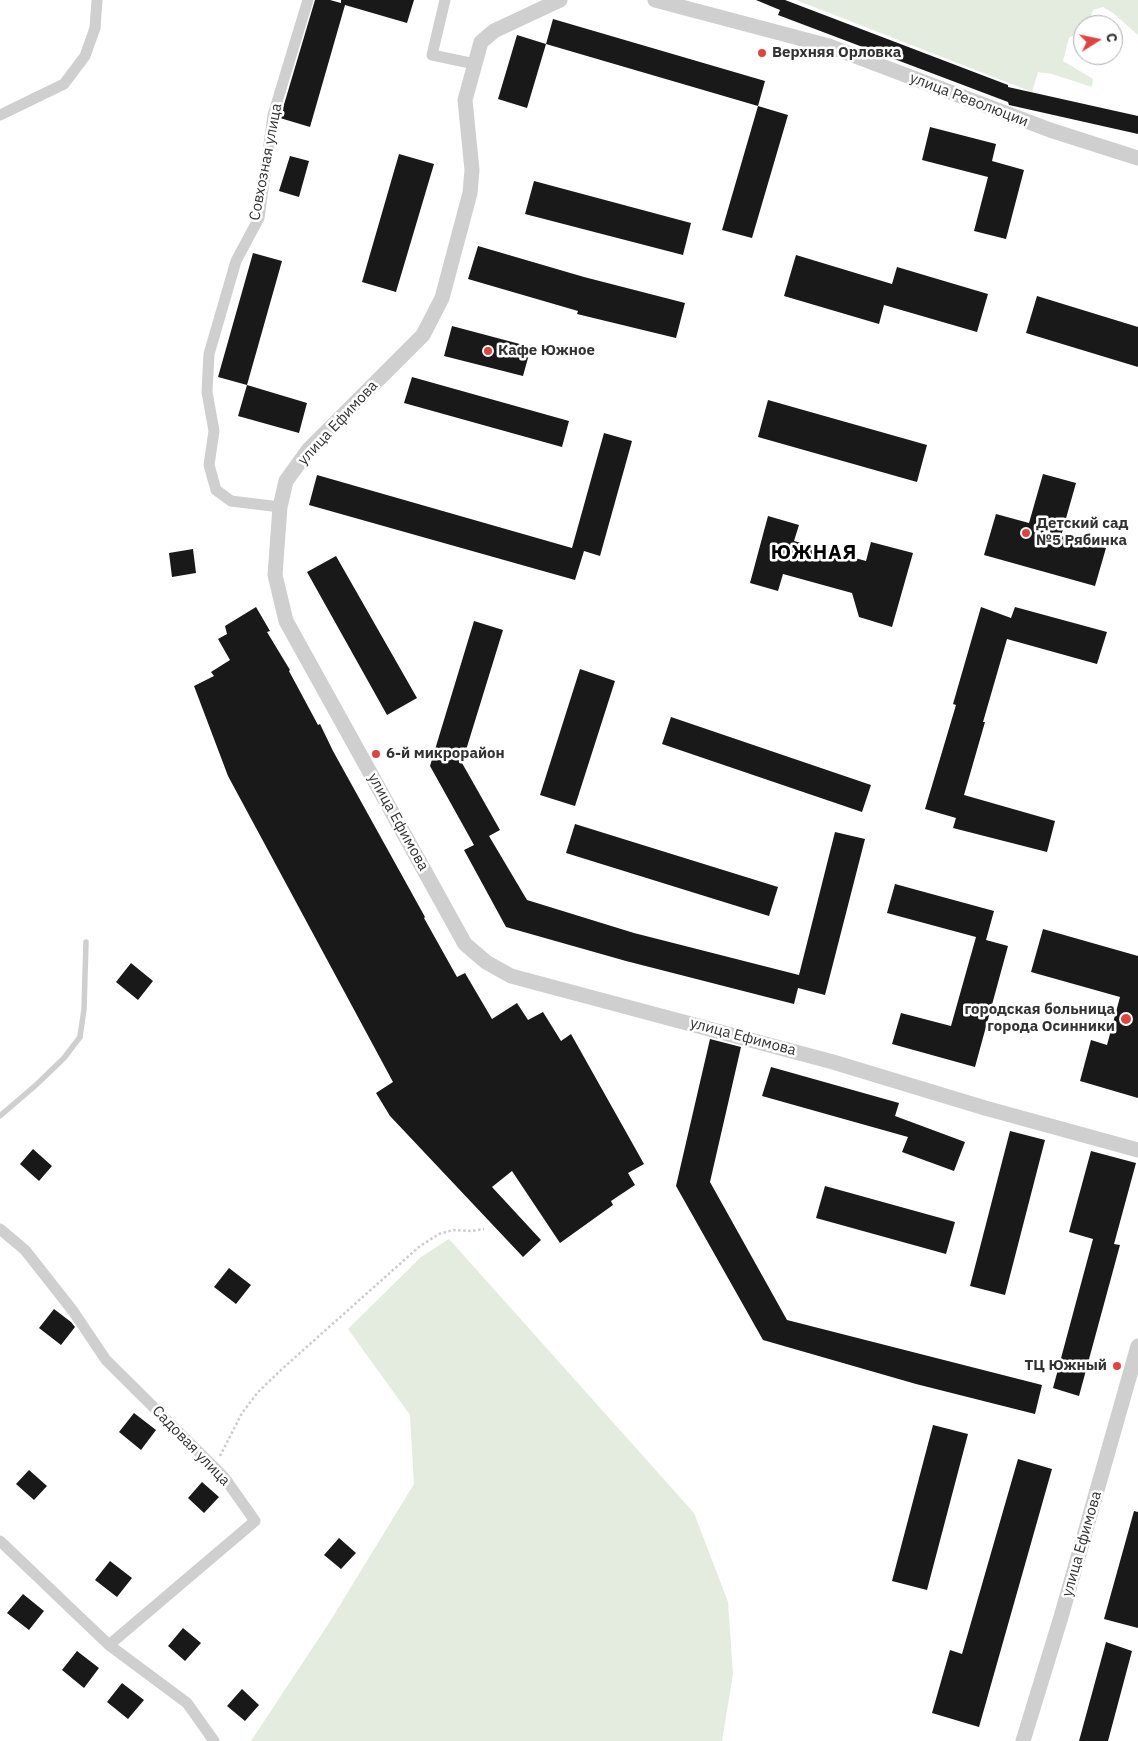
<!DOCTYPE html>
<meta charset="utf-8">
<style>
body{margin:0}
#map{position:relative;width:1138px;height:1741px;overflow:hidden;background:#fff;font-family:"IBM Plex Sans",sans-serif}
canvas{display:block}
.north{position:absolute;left:1073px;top:15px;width:50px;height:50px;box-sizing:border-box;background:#fff;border:1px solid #adadad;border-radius:50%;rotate:80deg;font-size:14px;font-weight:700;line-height:20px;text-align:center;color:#323232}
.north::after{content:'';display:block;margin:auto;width:18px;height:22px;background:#dd4640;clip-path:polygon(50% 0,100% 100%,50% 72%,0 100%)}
</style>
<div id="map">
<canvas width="1138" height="1741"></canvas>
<div class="north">С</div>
</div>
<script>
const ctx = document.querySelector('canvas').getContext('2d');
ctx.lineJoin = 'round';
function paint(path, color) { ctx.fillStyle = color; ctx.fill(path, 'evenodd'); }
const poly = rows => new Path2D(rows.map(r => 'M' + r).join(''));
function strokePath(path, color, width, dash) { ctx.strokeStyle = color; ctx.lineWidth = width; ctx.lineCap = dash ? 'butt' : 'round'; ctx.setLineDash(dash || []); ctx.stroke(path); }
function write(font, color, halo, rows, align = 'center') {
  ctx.font = font + ' "IBM Plex Sans",sans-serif'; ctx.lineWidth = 5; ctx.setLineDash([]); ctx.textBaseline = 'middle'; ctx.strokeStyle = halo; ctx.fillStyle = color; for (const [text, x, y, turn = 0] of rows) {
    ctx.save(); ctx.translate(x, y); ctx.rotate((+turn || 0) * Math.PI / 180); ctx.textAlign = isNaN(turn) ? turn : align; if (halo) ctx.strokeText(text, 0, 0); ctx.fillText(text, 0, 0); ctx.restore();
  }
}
paint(poly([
 [796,0,1138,0,1138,35,1113,13,1103,7,1093,10,1088,25,1083,25,1083,30,1069,38,1063,61,1093,79,1092,87,1052,74,1038,72,1032,92],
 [449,1239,694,1513,728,1602,733,1674,722,1741,251,1741,329,1623,414,1484,410,1415,348,1329,421,1257]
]), '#e4ebdf');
paint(poly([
 [315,0,330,0,341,3,341,0,414,0,407,23,345,5,310,127,280,118],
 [756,0,785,0,1008,85,1008,87,1138,116,1138,134,1009,105,1008,102,778,15,780,10],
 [553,19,765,81,758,106,546,44],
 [517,35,546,44,527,108,498,99],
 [758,106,788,115,752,238,722,230],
 [930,127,996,144,992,161,1024,170,1006,239,974,231,988,177,922,160],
 [399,154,434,164,396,292,362,282],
 [290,156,309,161,299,197,279,191],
 [534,181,691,223,683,255,525,214],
 [478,246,584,277,685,303,676,338,577,314,578,311,468,279],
 [253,253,282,261,247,385,218,377],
 [796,255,892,284,897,267,988,294,977,332,884,305,879,324,784,296],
 [1037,296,1138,327,1138,367,1026,333],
 [452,326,531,347,523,376,444,356],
 [412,377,569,421,562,447,404,403],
 [247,385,307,403,299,433,238,416],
 [768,400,927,445,917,482,758,437],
 [604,433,632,441,600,556,584,551,575,580,309,505,317,475,572,548],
 [1043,474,1076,483,1061,536,1106,548,1095,586,984,555,996,514,1029,523],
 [768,516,799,525,794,541,866,561,871,542,913,553,892,627,859,617,852,593,783,574,778,591,750,583],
 [193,549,196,573,172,577,169,553],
 [336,556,417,698,387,715,307,572],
 [256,607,270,631,267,632,290,670,289,671,318,725,320,724,333,751,425,917,424,918,457,977,465,973,492,1019,517,1003,528,1020,543,1012,561,1041,571,1034,644,1164,628,1173,635,1185,611,1201,613,1205,560,1243,512,1171,492,1187,541,1240,523,1257,390,1116,376,1093,393,1082,228,776,194,686,214,676,211,672,230,660,218,639,227,634,225,626],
 [981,607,1011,618,1015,607,1107,632,1097,664,1007,639,983,722,985,722,964,795,1055,821,1047,852,953,828,956,818,925,809,956,705,953,704],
 [474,621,503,630,462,763,500,830,489,836,527,900,634,933,799,975,835,832,865,839,825,995,798,988,794,1004,626,961,506,927,464,850,474,845,430,766],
 [580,669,615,681,575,806,540,795],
 [671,717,871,785,862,812,662,744],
 [575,824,778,887,769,916,566,853],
 [895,884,994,911,986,940,1008,946,975,1067,892,1044,901,1013,951,1026,976,937,887,913],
 [1043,929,1138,956,1138,1098,1080,1081,1091,1040,1107,1045,1120,997,1031,972],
 [131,963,153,981,138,1000,116,982],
 [710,1039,741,1047,710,1182,787,1320,1042,1385,1035,1414,916,1384,763,1340,676,1186],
 [771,1067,899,1103,895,1116,965,1142,954,1171,902,1152,908,1137,762,1096],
 [1010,1131,1045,1140,1005,1295,970,1286],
 [33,1149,52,1166,39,1181,20,1164],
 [1091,1151,1136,1163,1114,1244,1120,1245,1079,1396,1053,1388,1093,1239,1069,1232],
 [825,1186,955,1222,946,1254,816,1218],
 [229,1268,251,1285,236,1304,214,1287],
 [54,1309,71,1322,75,1327,61,1345,39,1328],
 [134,1413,156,1430,141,1450,119,1432],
 [933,1425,968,1434,927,1590,892,1581],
 [1018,1459,1052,1469,979,1727,932,1713,950,1650,962,1654],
 [29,1470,47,1486,34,1500,16,1484],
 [202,1482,219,1497,204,1513,188,1498],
 [1134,1511,1138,1512,1138,1628,1104,1619],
 [339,1538,356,1553,341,1569,324,1555],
 [110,1561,132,1578,117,1597,95,1580],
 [23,1594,44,1611,29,1630,7,1613],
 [183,1628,201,1643,185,1661,168,1646],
 [1106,1642,1132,1651,1108,1741,1079,1741],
 [77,1651,99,1668,84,1688,62,1670],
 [122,1683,144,1700,128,1719,107,1702],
 [242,1689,259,1705,245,1721,227,1706]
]), '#191919');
strokePath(poly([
 [220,1456,242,1413,258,1392,282,1369,420,1246,439,1234,453,1230,471,1231,484,1229]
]), '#ccc', 2.5, [2.5, 2.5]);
strokePath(poly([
 [0,1116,36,1085,64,1058,80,1037,84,1009,86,942]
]), '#cfcfcf', 5.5);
strokePath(poly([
 [445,0,432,55,475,64],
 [0,115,64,84,85,56,95,28,97,0],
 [280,507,231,501,216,490,209,465,214,431,207,392,209,354,236,261,259,218,273,115,308,0],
 [0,1229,25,1250,73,1311,106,1360,224,1477,255,1521,109,1645,187,1703,214,1741],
 [0,1541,109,1645]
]), '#cfcfcf', 11);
strokePath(poly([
 [560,0,494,31,481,42,465,100,472,170,470,193,442,298,423,335,309,449,286,481,280,507,275,575,286,621,465,944,486,962,511,976,833,1062,985,1108,1138,1150],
 [655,0,829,46,1050,130,1138,158],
 [1023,1741,1061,1617,1138,1346]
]), '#cfcfcf', 15);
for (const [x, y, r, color] of [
 [762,53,5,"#dd4640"],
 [488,351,5,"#dd4640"],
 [1026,533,5,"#dd4640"],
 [376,754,5,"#dd4640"],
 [1126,1019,6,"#dd4640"],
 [1117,1366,5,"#dd4640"]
]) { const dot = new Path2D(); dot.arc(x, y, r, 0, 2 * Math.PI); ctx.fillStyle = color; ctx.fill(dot); strokePath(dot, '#fff', 2); }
write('bold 15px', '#323232', '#fff', [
 ["Верхняя Орловка",772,53],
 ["Кафе Южное",498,351],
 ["Детский сад",1036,524],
 ["№5 Рябинка",1036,541],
 ["6-й микрорайон",386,754],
 ["городская больница",1115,1010,"right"],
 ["города Осинники",1115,1027,"right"],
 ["ТЦ Южный",1107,1366,"right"]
], 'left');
write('15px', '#323232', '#fff', [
 ["улица Революции",969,100,21],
 ["Совхозная улица",266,162,-79],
 ["улица Ефимова",338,423,-47],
 ["улица Ефимова",398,822,61],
 ["улица Ефимова",743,1037,15],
 ["Садовая улица",191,1446,46],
 ["улица Ефимова",1082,1544,-74]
]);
ctx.letterSpacing = '1px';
write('bold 20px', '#000', '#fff', [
 ["ЮЖНАЯ",814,553]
]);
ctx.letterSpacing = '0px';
</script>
